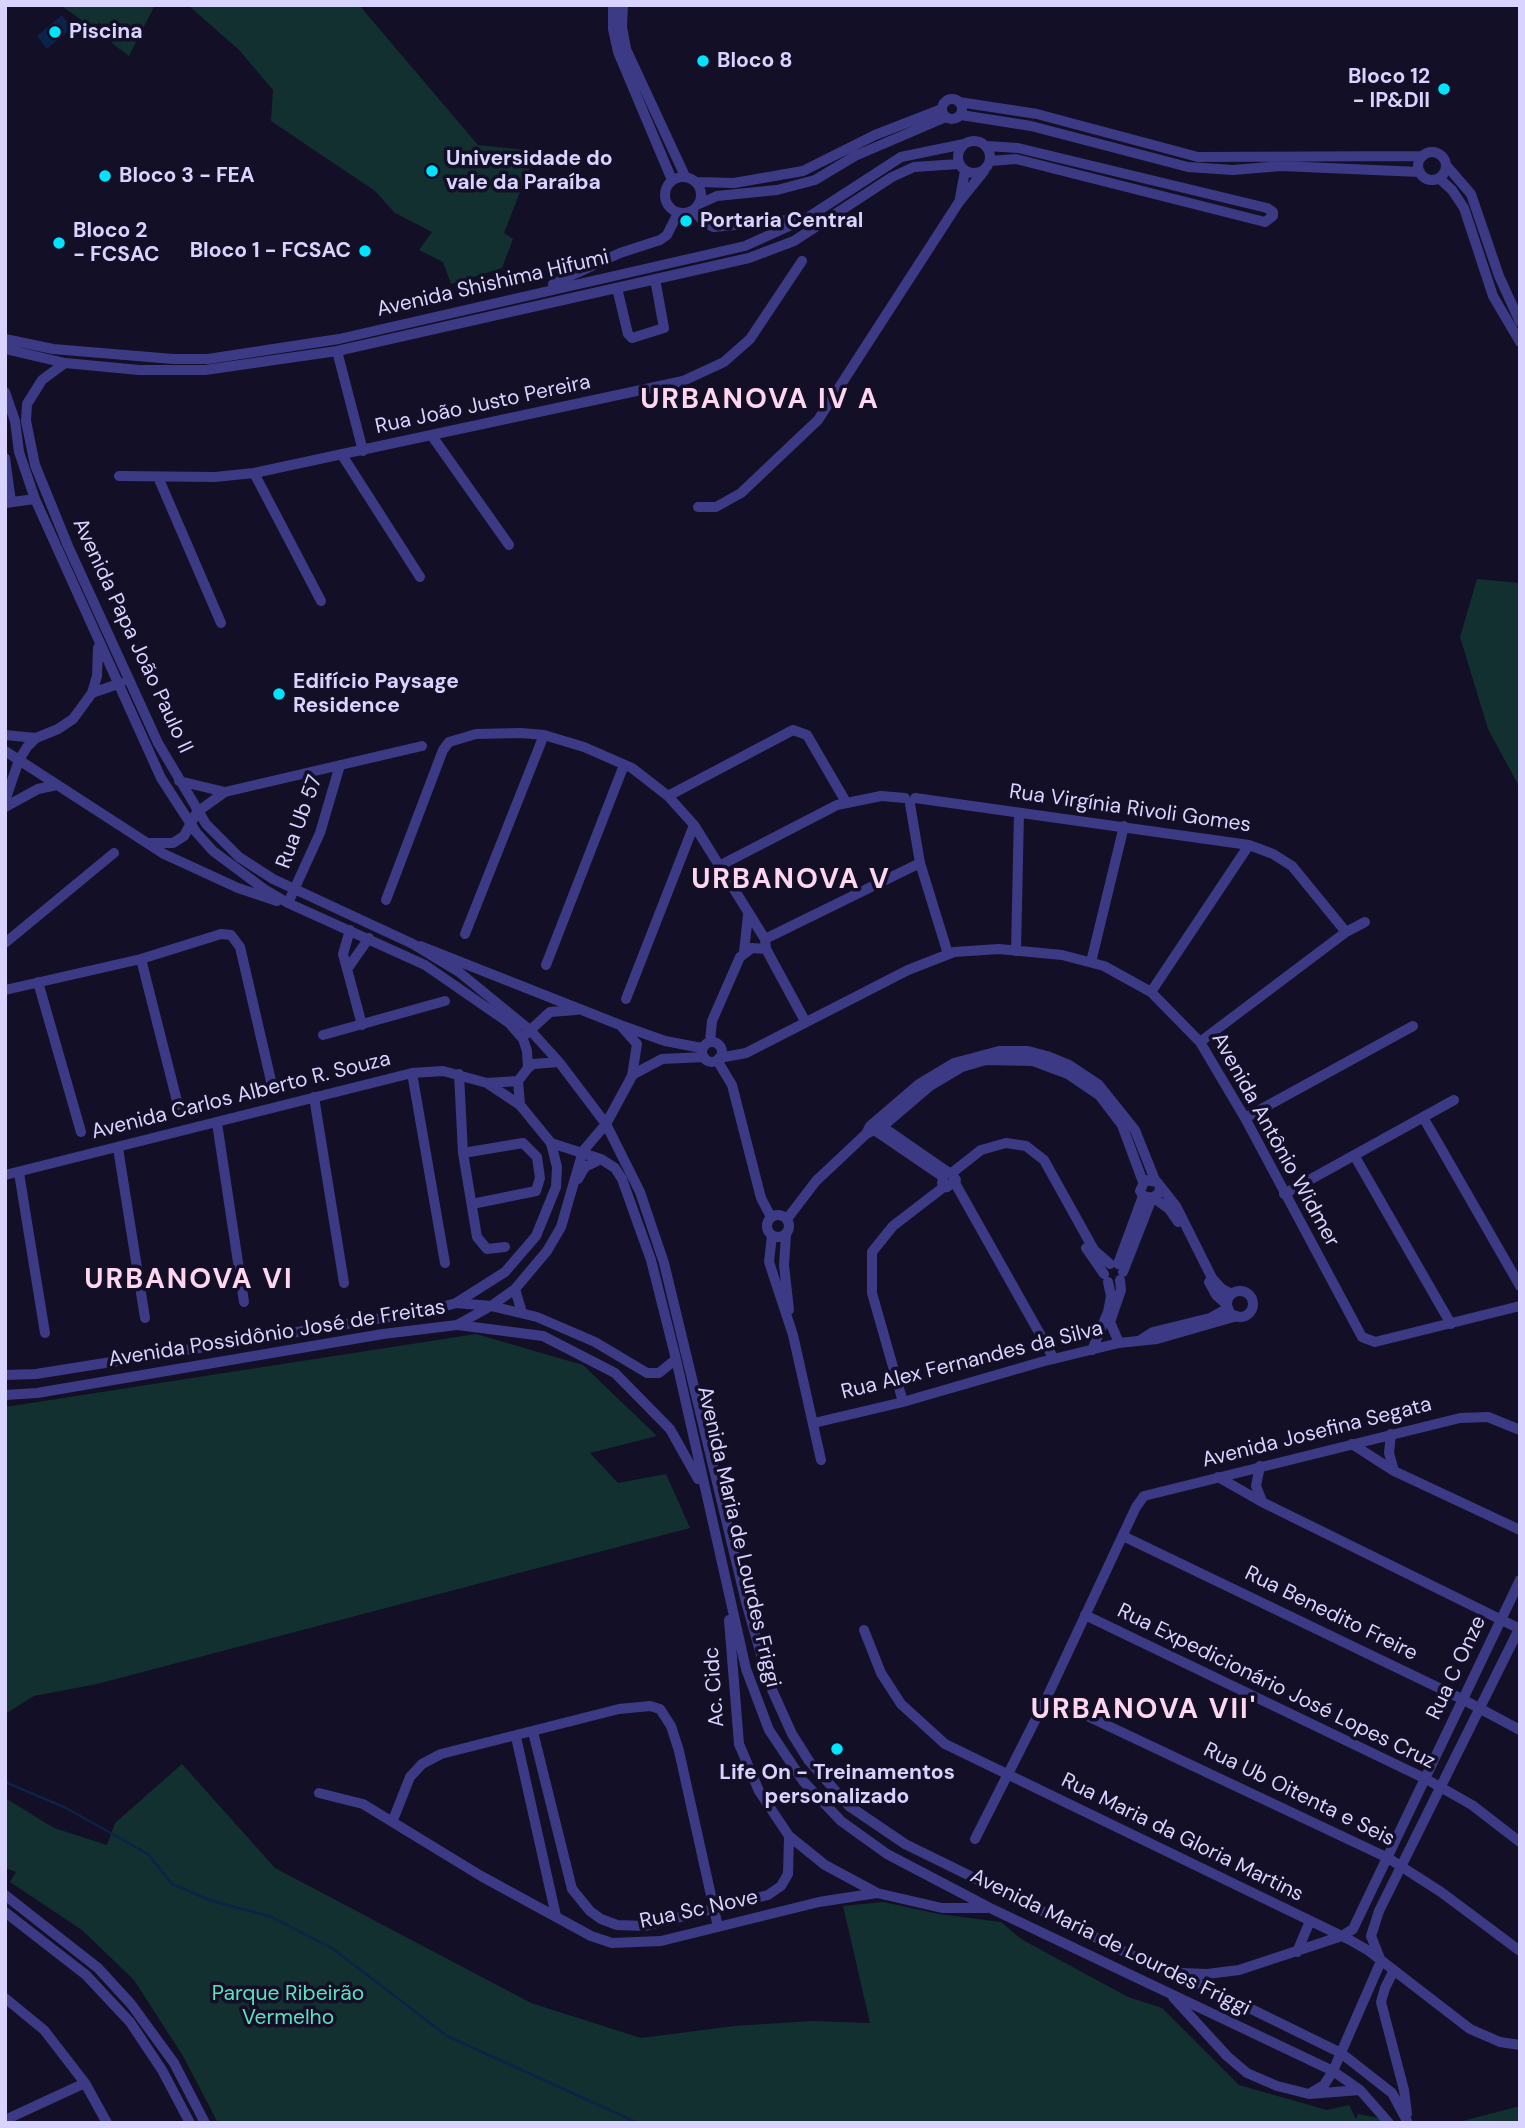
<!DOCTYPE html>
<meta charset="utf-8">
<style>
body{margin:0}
#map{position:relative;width:1525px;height:2128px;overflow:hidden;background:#130f26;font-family:"DM Sans",sans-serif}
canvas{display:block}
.frame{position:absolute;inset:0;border:7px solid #d9d4ff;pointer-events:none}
</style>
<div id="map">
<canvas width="1525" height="2128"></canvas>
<div class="frame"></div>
</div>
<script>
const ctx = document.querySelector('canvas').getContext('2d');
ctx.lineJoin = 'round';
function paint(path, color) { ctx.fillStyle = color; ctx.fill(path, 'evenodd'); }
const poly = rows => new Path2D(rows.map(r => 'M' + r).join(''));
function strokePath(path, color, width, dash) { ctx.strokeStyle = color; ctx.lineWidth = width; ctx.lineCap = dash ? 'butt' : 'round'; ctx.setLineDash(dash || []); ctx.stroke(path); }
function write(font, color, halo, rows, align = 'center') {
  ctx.font = font + ' "DM Sans",sans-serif'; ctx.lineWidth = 7; ctx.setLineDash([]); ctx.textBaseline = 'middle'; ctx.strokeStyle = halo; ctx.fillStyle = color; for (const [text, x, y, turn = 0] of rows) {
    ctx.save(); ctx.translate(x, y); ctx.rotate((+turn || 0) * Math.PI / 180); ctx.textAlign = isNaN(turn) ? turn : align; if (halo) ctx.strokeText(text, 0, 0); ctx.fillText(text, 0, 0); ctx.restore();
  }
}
paint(poly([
 [60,5,155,5,129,56,113,44,100,23,90,26],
 [188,5,359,5,478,145,536,151,504,233,513,239,502,268,451,284,443,262,419,250,432,232,395,213,375,191,271,121,273,90,239,50],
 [1477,579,1520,583,1520,788,1488,729,1460,637],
 [476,1334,583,1365,657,1436,590,1453,618,1483,666,1474,690,1528,97,1684,34,1696,5,1714,5,1407],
 [182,1764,275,1868,531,2003,641,2038,734,2026,811,2021,870,2023,843,1906,883,1902,939,1914,1001,1922,1021,1939,1128,1997,1162,2008,1239,2085,1327,2110,1349,2105,1356,2119,1358,2114,1403,2123,218,2123,183,2056,134,1980,82,1930,10,1882,16,1872,5,1868,5,1798,54,1828,107,1845,115,1823],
 [1520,2106,1520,2123,1455,2123]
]), '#12302f');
paint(poly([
 [62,15,72,28,47,49,37,36]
]), '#0c2248');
strokePath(poly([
 [5,1782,66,1808,148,1854,172,1884,212,1901,269,1916,332,1948,447,2036,638,2123],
 [744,2123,766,2123]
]), '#0c2248', 2.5);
strokePath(poly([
 [613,5,613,29,618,52,672,180],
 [623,5,622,27,626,49,685,176],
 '942 109a10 10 0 1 1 20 0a10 10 0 1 1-20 0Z',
 [959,102,1037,114,1198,157,1423,156],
 [961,115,1031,126,1188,167,1233,170,1281,166,1420,172],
 '958 157a16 16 0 1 1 32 0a16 16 0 1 1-32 0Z',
 [987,146,1018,148,1267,208,1273,212,1273,216,1265,222,1016,159,990,161],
 '1418 166a14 14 0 1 1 28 0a14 14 0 1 1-28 0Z',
 [1446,165,1471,194,1499,276,1520,322],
 '665 195a18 18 0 1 1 36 0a18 18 0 1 1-36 0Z',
 [1439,178,1452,190,1464,208,1493,296,1520,342],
 [697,182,734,183,803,171,875,135,942,109],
 [960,198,965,171],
 [699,204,717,196,777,190,815,180,855,156,946,117],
 [693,210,704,222,713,227,800,219],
 [553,284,620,253,660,240,667,235,678,213],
 [617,288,628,334,632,338,664,328,655,279],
 [5,339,53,349,173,359,208,359,339,339,745,246,807,218,901,157,964,144],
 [5,349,65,363,139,370,205,370,337,351,749,258,794,241,892,177,914,167,959,164],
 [337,351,363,451],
 [65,363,42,380,27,404,26,421,35,465,68,546,158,743,206,824,239,857,273,879,413,944,459,972,530,1030,559,1062,606,1124,640,1192,664,1263,746,1602,769,1683,792,1734,809,1761,849,1806,905,1844,1172,1975,1192,1980,1341,2053,1392,2093,1408,2123],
 [5,392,15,421,19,452,35,499,161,778,196,832,213,851,264,889,288,903,425,965,509,1023,523,1039,527,1051,528,1068,518,1081,520,1105,551,1143,601,1159,615,1168,622,1179,651,1260,676,1359,746,1669,769,1730,803,1781,841,1821,887,1854,990,1908,1333,2071,1360,2090,1389,2123],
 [432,436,509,545],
 [342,455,420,577],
 [5,458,11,502],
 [254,473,321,601],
 [119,476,215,477,254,473,683,381,724,362,750,339,802,261],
 [158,477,221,623],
 [5,503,35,499],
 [698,507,716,507,741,493,818,420,959,202,984,171],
 [92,693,121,683],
 [5,735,36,738],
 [5,751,164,854,238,888,277,901],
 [179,781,225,792,422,746],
 [668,796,793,730,807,735,846,802],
 [915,798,1249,845,1273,854,1292,866,1346,932],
 [5,801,19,760,27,747,36,738,58,729,73,719,92,693,97,676,98,648],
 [910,804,920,863,948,954],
 [5,807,38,789,57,785],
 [148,843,173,843,184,836,197,812,225,792],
 [721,865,837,805,881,796,905,798],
 [386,900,443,750,449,742,476,734,521,733,544,735,584,747,632,768,668,796,694,825,765,939,766,949,805,1021],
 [288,903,320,833,340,765],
 [350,930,343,954,362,1025],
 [465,934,544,735],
 [765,939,920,863],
 [5,943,114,853],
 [420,946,620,1025,665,1041,702,1048],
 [1016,951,1019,813],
 [744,952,748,915],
 [141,959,178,1105],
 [1091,962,1124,826],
 [546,965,624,765],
 [348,968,369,938],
 [38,982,81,1132],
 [5,990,141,959,221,934,231,935,240,947,271,1081],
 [1151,992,1249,845],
 [626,999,694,825],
 [526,1034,550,1012,576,1010],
 [323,1035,445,1001],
 [710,1042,712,1021,740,957,752,948,766,949],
 [1200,1042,1346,932,1365,922],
 '702 1052a10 10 0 1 1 20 0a10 10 0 1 1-20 0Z',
 [719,1058,746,1053,908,970,954,952,999,949,1062,955,1104,966,1151,992,1200,1042,1245,1118,1362,1337,1375,1342,1520,1306],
 [717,1060,732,1085,761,1198,771,1217],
 [528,1068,533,1064,559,1062],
 [412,1073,445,1263],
 [459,1074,463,1153,477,1237,487,1249,505,1247],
 [632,1075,662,1059,704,1057],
 [518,1081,487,1083,520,1105],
 [314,1097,344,1283],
 [1423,1117,1520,1286],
 [1245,1118,1413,1026],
 [217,1123,244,1302],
 [880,1125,948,1172],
 [873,1129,942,1176],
 [866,1134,882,1127,930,1086,962,1067,986,1060,1033,1061,1068,1074,1099,1095,1122,1125,1143,1182],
 [118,1148,145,1318],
 [463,1153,523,1143,537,1157,540,1178,536,1191,472,1204],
 [1354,1155,1451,1324],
 [19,1173,45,1333],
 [951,1173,956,1180,947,1187,942,1183,944,1174,953,1172,981,1150,1006,1143,1026,1146,1044,1160,1094,1250,1110,1264],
 [5,1175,412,1073,443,1071,487,1083],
 [578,1179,585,1167,601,1159],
 [955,1183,1054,1359],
 [1160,1187,1159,1193,1152,1198,1143,1196,1140,1191,1145,1180,1157,1182,1176,1206,1212,1278,1222,1289,1232,1294],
 [1284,1194,1454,1100],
 [1154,1198,1169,1209,1178,1222],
 '767 1226a11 11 0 1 1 22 0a11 11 0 1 1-22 0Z',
 [787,1219,816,1181,866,1134,870,1126,919,1084,954,1063,999,1051,1028,1051,1047,1056,1069,1065,1099,1085,1135,1130,1155,1180],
 [772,1235,769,1262,793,1335,821,1460],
 [786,1235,784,1265,789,1310],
 [1086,1248,1104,1274],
 [1118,1264,1143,1196],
 [1123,1272,1152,1198],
 [1209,1282,1216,1295,1227,1305],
 [515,1289,522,1313],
 '1227 1304a13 13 0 1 1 26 0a13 13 0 1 1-26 0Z',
 [456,1303,491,1306,537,1317,595,1342,647,1373,659,1373,676,1359],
 [458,1325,543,1336,615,1373,670,1429,698,1479],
 [1142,1339,1153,1332,1210,1318,1228,1308],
 [1119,1343,1110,1322,1121,1290,1120,1280],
 [1092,1350,1108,1312,1111,1296,1108,1282],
 [5,1375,36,1374,205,1347,432,1310,456,1303,505,1272,536,1236,556,1187,557,1167,551,1143],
 [5,1395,37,1393,383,1334,457,1325,491,1306,515,1289,547,1251,561,1227,583,1151,606,1124,632,1076,637,1044,620,1025],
 [903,1402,872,1293,872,1252,893,1226,945,1186],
 [814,1423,903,1402,1041,1362,1119,1343,1157,1339,1237,1316],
 [1391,1434,1389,1453,1394,1471],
 [1352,1444,1394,1471,1520,1530],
 [1260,1466,1256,1486,1262,1501],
 [1218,1477,1262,1502,1520,1629],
 [1123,1536,1462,1699,1520,1730],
 [1085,1615,1426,1779,1472,1805,1520,1842],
 [729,1620,739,1744,759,1791,789,1836,825,1865,877,1893,942,1908,987,1908],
 [864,1630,881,1673,901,1704,945,1744,1350,1940,1369,1951,1470,2029,1500,2042,1520,2045],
 [1047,1697,1388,1858,1441,1892,1520,1951],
 [533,1732,572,1889,590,1911,601,1919,617,1925,645,1926,768,1895,781,1886,788,1874,789,1836],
 [516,1737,556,1916],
 [319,1793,363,1804,481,1876,591,1936,612,1943,661,1941,819,1902,877,1893],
 [393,1820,410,1777,422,1764,441,1754,619,1709,650,1706,660,1709,671,1726,679,1751,718,1927],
 [975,1839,1047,1697,1136,1507,1144,1496,1460,1418,1488,1417,1520,1430],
 [5,1895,98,1968,131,2004,174,2063,205,2123],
 [5,1912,86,1975,130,2022,162,2070,190,2123],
 [1297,1952,1310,1921],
 [1394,1970,1385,1988,1381,2002,1404,2090,1407,2114],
 [1182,1973,1207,1974,1239,1970,1342,1936,1353,1929,1520,1580],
 [1173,1997,1227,2056,1247,2073,1277,2086,1309,2094,1324,2085,1333,2071,1381,1961,1371,1936,1379,1911,1520,1627],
 [5,1998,44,2030,85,2083,107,2123],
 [1309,2094,1360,2090],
 [5,2120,85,2083]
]), '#3d3a85', 10);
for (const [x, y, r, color] of [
 [55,32,7,"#00e5ff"],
 [703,61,7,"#00e5ff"],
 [1444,89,7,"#00e5ff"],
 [432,171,7,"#00e5ff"],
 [105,176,7,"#00e5ff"],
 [686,221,7,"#00e5ff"],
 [59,243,7,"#00e5ff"],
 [365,251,7,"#00e5ff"],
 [279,694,7,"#00e5ff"],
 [837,1749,7,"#00e5ff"]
]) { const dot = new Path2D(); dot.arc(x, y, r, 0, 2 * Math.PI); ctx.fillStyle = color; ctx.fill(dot); strokePath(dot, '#130f26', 2.5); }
write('bold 21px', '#d9d4ff', '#130f26', [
 ["Piscina",69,32],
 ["Bloco 8",717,61],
 ["Bloco 12",1430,77,"right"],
 ["- IP&DII",1430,101,"right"],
 ["Universidade do",446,159],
 ["vale da Paraíba",446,183],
 ["Bloco 3 - FEA",119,176],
 ["Portaria Central",700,221],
 ["Bloco 2",73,231],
 ["- FCSAC",73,255],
 ["Bloco 1 - FCSAC",351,251,"right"],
 ["Edifício Paysage",293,682],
 ["Residence",293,706],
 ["Life On - Treinamentos",837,1773,"center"],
 ["personalizado",837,1797,"center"]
], 'left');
write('21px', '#d9d4ff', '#130f26', [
 ["Avenida Shishima Hifumi",493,284,-13],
 ["Rua João Justo Pereira",483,405,-12],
 ["Avenida Papa João Paulo II",132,636,65],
 ["Rua Virgínia Rivoli Gomes",1130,809,8],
 ["Rua Ub 57",300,822,-70],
 ["Avenida Carlos Alberto R. Souza",241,1096,-14],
 ["Avenida Antônio Widmer",1275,1140,61],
 ["Avenida Possidônio José de Freitas",277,1334,-9],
 ["Rua Alex Fernandes da Silva",972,1361,-14],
 ["Avenida Josefina Segata",1317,1433,-14],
 ["Avenida Maria de Lourdes Friggi",738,1537,77],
 ["Rua Benedito Freire",1331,1614,26],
 ["Rua C Onze",1457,1668,-65],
 ["Ac. Cidc",715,1687,-94],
 ["Rua Expedicionário José Lopes Cruz",1276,1687,26],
 ["Rua Ub Oitenta e Seis",1299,1795,26],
 ["Rua Maria da Gloria Martins",1182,1838,26],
 ["Rua Sc Nove",699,1910,-12],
 ["Avenida Maria de Lourdes Friggi",1110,1943,26]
]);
write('21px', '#5fe0c0', '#130f26', [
 ["Parque Ribeirão",288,1994],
 ["Vermelho",288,2018]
]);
ctx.letterSpacing = '2px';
write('bold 28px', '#ffd6f0', '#130f26', [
 ["URBANOVA IV A",760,401],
 ["URBANOVA V",791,881],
 ["URBANOVA VI",189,1281],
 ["URBANOVA VII'",1144,1711]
]);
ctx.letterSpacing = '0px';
</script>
